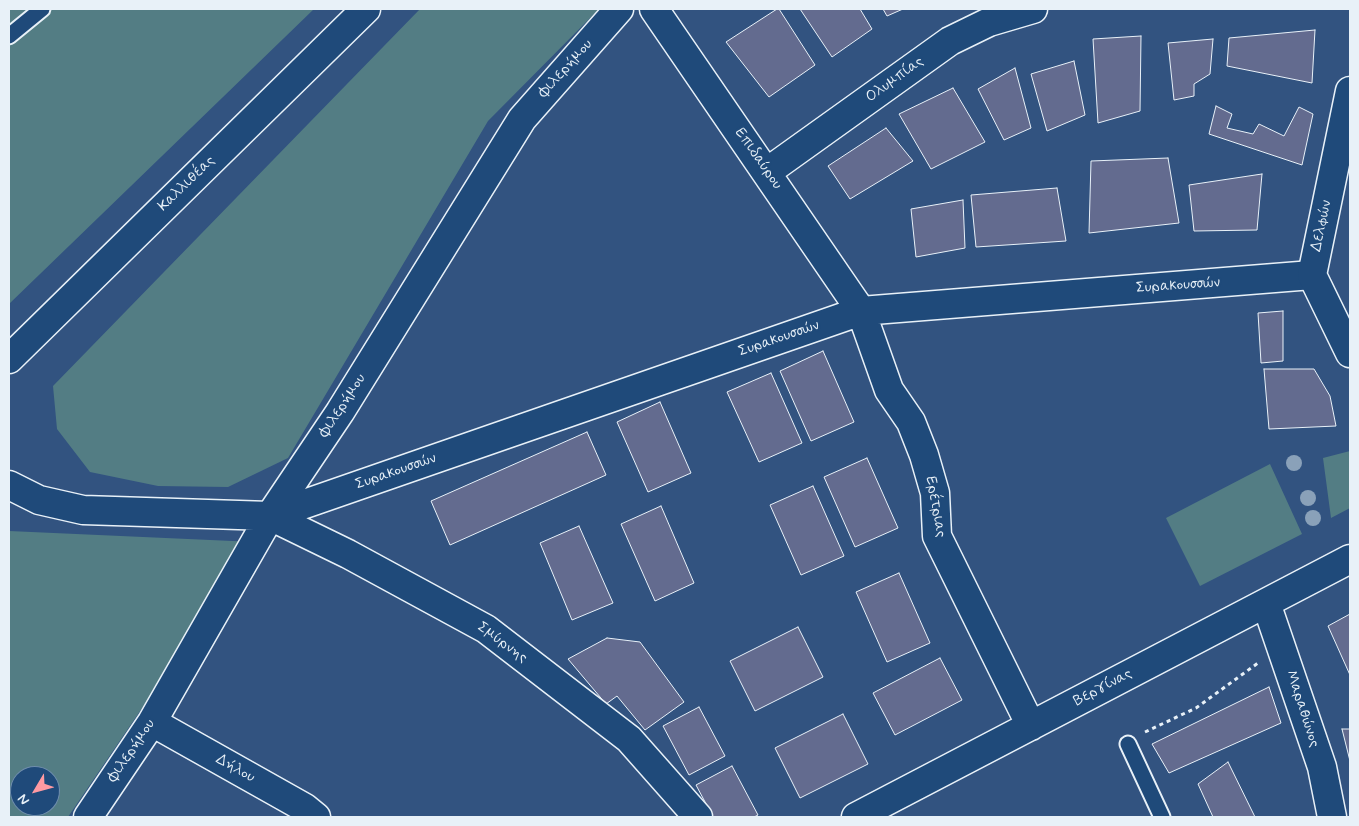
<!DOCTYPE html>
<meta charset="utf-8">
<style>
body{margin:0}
#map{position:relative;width:1359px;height:826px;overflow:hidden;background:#325380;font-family:Mynerve,sans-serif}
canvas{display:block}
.frame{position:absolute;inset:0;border:10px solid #e8f1f8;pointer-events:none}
.north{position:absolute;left:10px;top:766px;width:50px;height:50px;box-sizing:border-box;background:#1f4a7a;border:1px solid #6f8dac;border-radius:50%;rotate:233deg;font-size:14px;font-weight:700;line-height:20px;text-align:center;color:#e8f1f8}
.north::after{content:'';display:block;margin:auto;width:18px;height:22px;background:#ff9aa2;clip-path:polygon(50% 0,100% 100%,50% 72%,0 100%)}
</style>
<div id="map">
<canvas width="1359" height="826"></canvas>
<div class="frame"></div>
<div class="north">N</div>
</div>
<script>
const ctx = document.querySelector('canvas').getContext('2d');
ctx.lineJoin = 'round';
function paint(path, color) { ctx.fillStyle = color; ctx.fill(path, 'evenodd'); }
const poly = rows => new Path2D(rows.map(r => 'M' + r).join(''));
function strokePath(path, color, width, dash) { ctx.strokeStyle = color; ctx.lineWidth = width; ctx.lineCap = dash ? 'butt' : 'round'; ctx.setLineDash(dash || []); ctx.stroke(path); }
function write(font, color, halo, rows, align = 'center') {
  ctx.font = font + ' Mynerve,sans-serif'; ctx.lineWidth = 4.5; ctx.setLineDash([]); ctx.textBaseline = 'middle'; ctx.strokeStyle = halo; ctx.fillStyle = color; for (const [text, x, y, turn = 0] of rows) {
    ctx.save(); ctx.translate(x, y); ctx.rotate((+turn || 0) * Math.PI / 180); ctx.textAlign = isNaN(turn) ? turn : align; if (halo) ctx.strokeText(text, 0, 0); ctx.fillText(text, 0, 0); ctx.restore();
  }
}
paint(poly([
 [9,9,314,9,9,304],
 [420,9,599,9,488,121,288,458,228,487,158,486,90,472,57,429,53,386],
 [1350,451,1350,508,1331,518,1323,458],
 [1270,464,1302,534,1200,586,1166,518],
 [9,531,255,542,68,817,9,817],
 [20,776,50,776,50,806,20,806]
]), '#537d84');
const building = poly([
 [777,9,779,9,815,65,769,97,726,42,777,9],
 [800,9,860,9,872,29,832,57,800,9],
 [883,9,903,9,887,16,883,9],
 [1315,30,1312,83,1227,66,1229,38,1315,30],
 [1141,36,1140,111,1098,123,1093,39,1141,36],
 [1213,39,1210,74,1194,84,1194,96,1174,100,1168,43,1213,39],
 [1074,61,1085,115,1047,131,1031,74,1074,61],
 [1015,68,1031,128,1004,140,978,89,1015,68],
 [953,88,985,142,931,169,899,114,953,88],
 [1216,106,1232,114,1227,128,1253,134,1259,124,1284,136,1299,107,1313,114,1302,165,1209,134,1216,106],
 [886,128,913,161,850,199,828,166,886,128],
 [1168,158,1179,223,1089,233,1091,161,1168,158],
 [1262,174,1257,230,1194,231,1189,185,1262,174],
 [1057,188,1066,241,976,247,971,195,1057,188],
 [963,200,965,248,916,257,911,209,963,200],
 [1283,311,1283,361,1261,363,1258,313,1283,311],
 [823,351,854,422,811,441,780,371,823,351],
 [1264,369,1314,369,1330,396,1336,426,1269,429,1264,369],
 [771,373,802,443,759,462,727,392,771,373],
 [660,402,691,473,648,492,617,422,660,402],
 [587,432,606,475,450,545,431,501,587,432],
 [867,458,898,528,855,547,824,477,867,458],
 [813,486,844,556,801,575,770,505,813,486],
 [661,506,694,583,655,601,621,524,661,506],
 [579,526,613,603,572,620,540,543,579,526],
 [899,573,930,643,887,662,856,592,899,573],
 [1350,614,1350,675,1328,626,1350,614],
 [798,627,823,677,755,711,730,661,798,627],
 [607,638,640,642,684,702,645,730,617,696,606,704,568,659,607,638],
 [940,658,962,700,895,735,873,693,940,658],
 [1269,687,1281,723,1169,773,1152,744,1269,687],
 [699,707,725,756,689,775,663,726,699,707],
 [843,714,868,764,800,798,775,748,843,714],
 [1342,729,1350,729,1350,761,1342,729],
 [1228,762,1255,817,1213,817,1198,784,1228,762],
 [732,766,758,815,754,817,713,817,696,785,732,766]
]);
paint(building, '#636b8f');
strokePath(building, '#e8f1f8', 1);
const lane = poly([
 [9,36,42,9],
 [1128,744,1162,817]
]);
const street = poly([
 [654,9,861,311,889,390,911,422,924,455,935,493,937,536,1031,726],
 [767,172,950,41,989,22,1033,9],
 [9,485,39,500,83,510,270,516,861,311,1312,275],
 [270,516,348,554,486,629,629,739,698,817],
 [1266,603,1322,767,1332,817],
 [152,722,305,808,316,817],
 [88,817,152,722,270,516,340,412,522,119,619,9],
 [856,817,1350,559]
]);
const secondary = poly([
 [1350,91,1312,275,1350,353],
 [9,359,366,9]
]);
strokePath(lane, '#e8f1f8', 19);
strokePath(street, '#e8f1f8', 31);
strokePath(secondary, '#e8f1f8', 31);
strokePath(poly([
 [1145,732,1196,708,1258,663]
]), '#e8f1f8', 3, [4, 4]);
strokePath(lane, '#1f4a7a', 15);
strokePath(street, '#1f4a7a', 28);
strokePath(secondary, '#1f4a7a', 28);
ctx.fillStyle = '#8aa1b9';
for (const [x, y] of [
 [1294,463],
 [1308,498],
 [1313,518]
]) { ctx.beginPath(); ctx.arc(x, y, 8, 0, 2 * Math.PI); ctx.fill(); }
write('15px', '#e8f1f8', '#1f4a7a', [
 ["Φιλερήμου",566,69,-48],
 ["Ολυμπίας",895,80,-36],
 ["Επιδαύρου",758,159,55],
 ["Καλλιθέας",187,184,-44],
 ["Δελφών",1322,226,-78],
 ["Συρακουσσών",1178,286,-4],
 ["Συρακουσσών",779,339,-19],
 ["Φιλερήμου",343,406,-57],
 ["Συρακουσσών",396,472,-19],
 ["Ερέτριας",935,507,80],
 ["Σμύρνης",502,643,36],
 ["Βεργίνας",1103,688,-28],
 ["Μαραθώνος",1302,709,72],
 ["Φιλερήμου",132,751,-56],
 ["Δήλου",235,769,29]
]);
</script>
